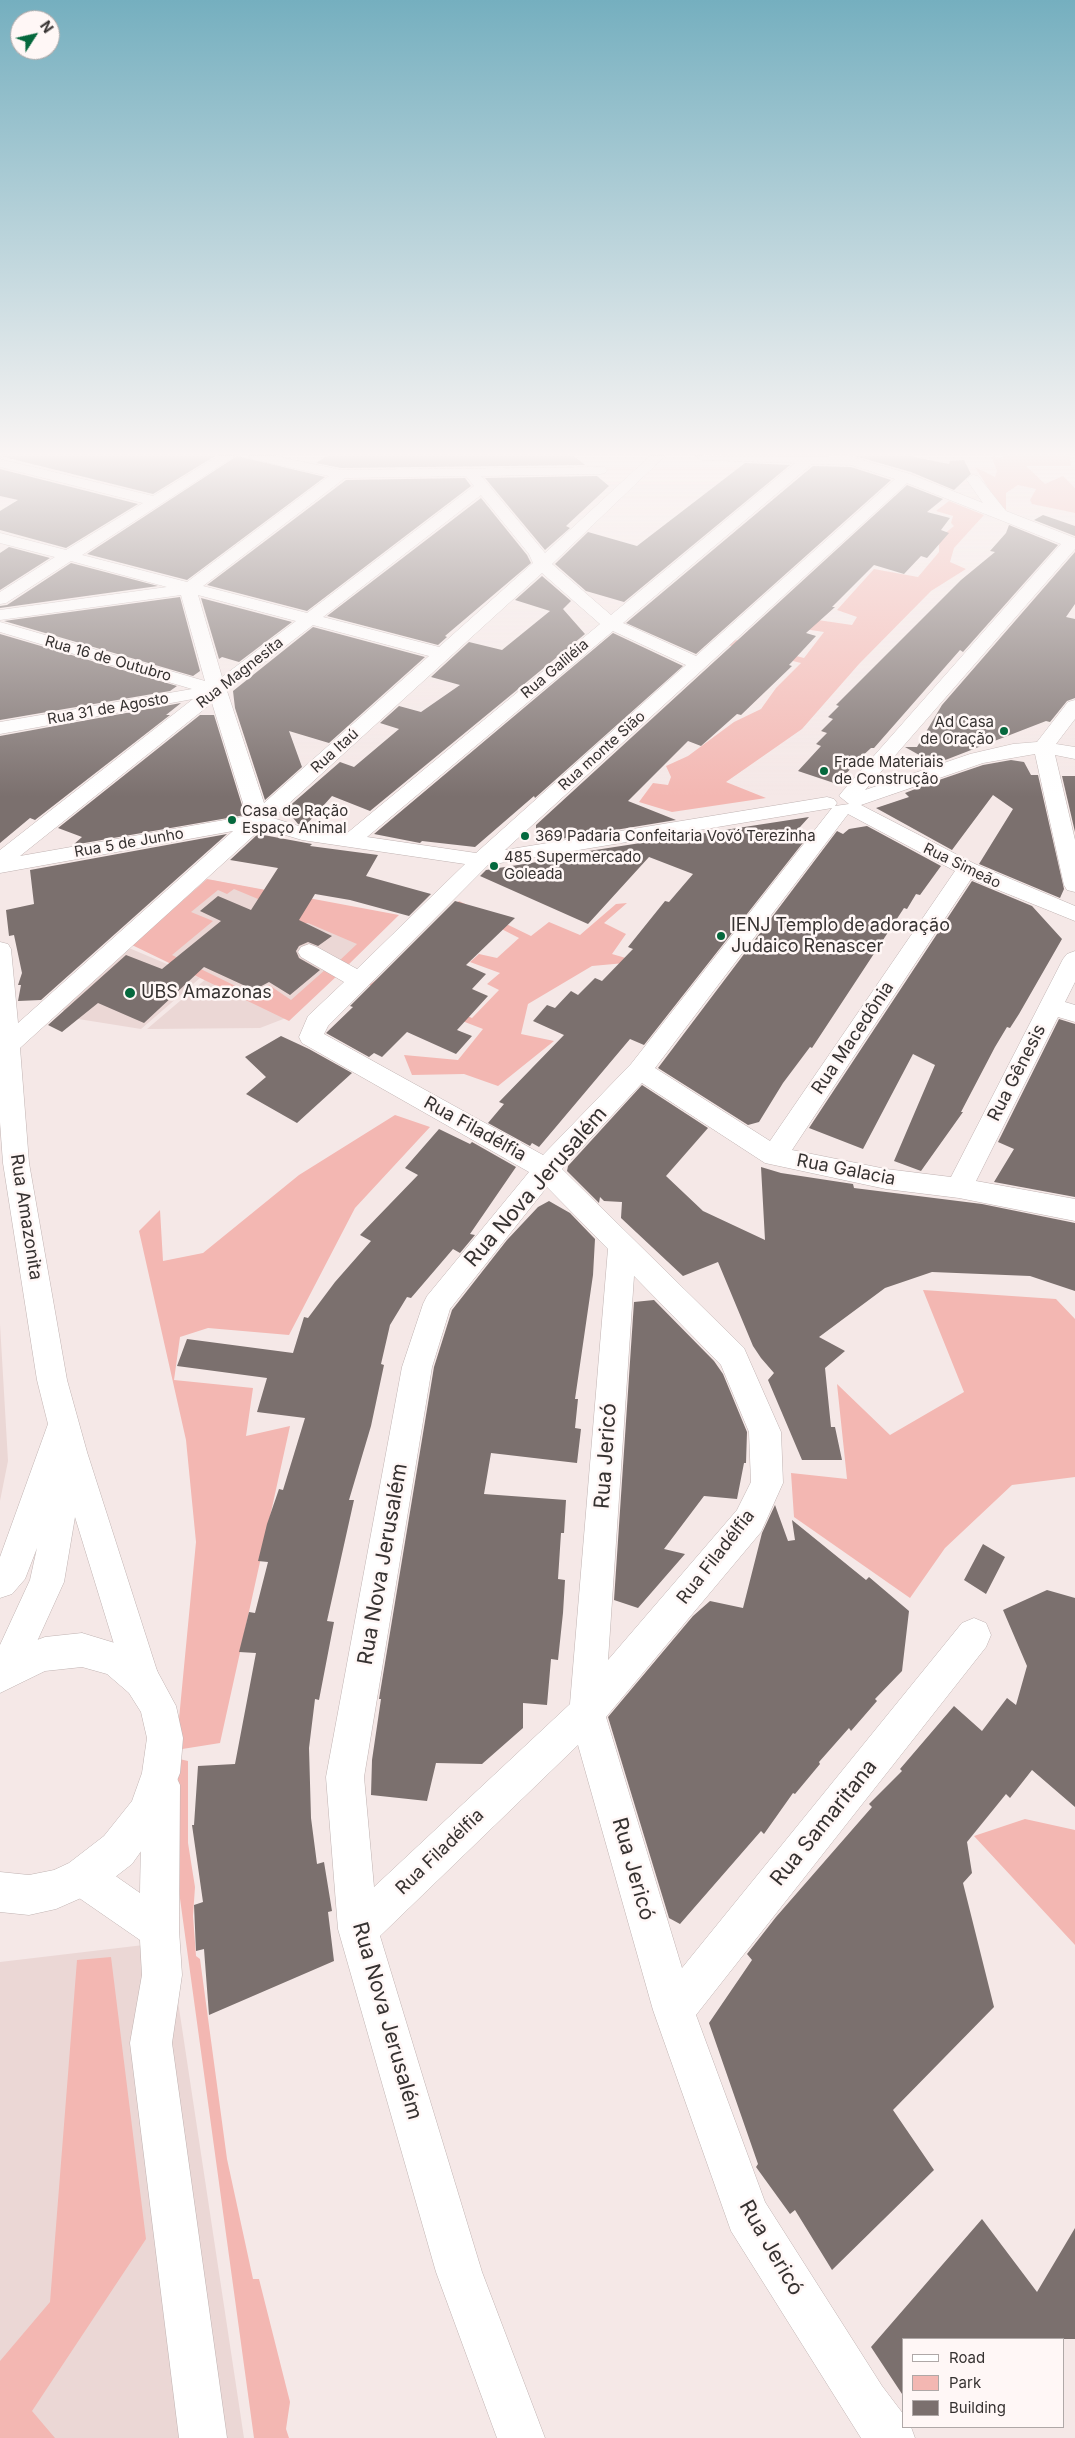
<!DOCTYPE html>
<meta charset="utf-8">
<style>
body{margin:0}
#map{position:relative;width:1075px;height:2438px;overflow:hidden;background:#f5e8e7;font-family:Inter,sans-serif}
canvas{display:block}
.legend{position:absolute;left:902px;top:2338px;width:162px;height:90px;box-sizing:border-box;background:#fff7f6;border:1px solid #afa8a7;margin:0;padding:6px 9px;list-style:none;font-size:15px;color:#363231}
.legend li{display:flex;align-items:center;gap:10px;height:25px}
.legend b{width:25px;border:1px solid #afa8a7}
.north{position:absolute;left:10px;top:10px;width:50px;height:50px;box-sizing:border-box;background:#fff7f6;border:1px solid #afa8a7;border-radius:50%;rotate:55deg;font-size:14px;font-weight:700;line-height:20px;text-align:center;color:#363231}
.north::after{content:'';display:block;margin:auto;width:18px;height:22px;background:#05683d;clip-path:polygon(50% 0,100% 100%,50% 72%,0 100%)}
</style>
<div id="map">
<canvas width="1075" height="2438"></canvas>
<ul class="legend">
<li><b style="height:6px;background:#fff"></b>Road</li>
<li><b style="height:14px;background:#f3b7b2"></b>Park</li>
<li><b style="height:14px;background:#7b706e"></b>Building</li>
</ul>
<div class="north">N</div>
</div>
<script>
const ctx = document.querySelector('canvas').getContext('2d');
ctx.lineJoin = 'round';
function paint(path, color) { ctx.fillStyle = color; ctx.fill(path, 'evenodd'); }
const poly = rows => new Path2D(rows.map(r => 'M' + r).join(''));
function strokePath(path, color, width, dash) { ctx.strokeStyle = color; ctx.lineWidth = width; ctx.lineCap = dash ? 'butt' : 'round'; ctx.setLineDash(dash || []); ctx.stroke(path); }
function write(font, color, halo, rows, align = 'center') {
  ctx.font = font + ' Inter,sans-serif'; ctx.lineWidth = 5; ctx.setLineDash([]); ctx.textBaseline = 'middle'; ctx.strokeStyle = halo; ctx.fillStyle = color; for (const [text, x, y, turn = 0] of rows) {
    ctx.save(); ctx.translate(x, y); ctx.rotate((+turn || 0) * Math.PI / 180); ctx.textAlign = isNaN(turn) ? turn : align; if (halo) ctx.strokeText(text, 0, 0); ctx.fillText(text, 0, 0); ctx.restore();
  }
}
paint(poly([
 [212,880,397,916,291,1016,260,1028,147,1029,207,978,135,945],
 [129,948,200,978,141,1029,72,1018,59,1007],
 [0,1324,8,1461,0,1501],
 [169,1942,244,2438,0,2438,0,1962]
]), '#ebd7d5');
paint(poly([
 [991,456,1003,459,1003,456,1070,456,1071,466,1026,466,1045,484,1063,476,1075,488,1075,513,1032,504,1030,500,1036,489,1018,485,1006,493,1006,510,998,504,975,467,995,477,997,471],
 [949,501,984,515,954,548,950,562,966,569,931,591,859,664,802,729,726,782,766,798,672,812,639,802,653,783,668,785,671,777,666,766,688,756,734,722,761,709,776,688,801,663,728,645,736,640,804,658,824,632,804,629,811,619,852,625,857,617,837,610,874,569,918,577,939,552,939,544,944,534,954,526,951,523,953,516,936,511],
 [207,879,399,915,347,966,338,962,357,944,308,923,301,924,292,920,299,916,234,889,227,894,218,890,191,912,213,921,172,955,254,995,269,985,291,1000,326,969,339,974,289,1021,132,945],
 [459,901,531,936,549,922,580,935,616,904,627,903,604,923,626,934,612,954,629,959,625,963,592,966,528,1004,521,1034,554,1041,498,1086,464,1074,412,1075,404,1055,458,1060,483,1029,369,985,379,978,472,1018,499,990,487,984,500,973,470,962,479,954,497,958,519,938,455,905],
 [395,1115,430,1127,355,1208,289,1335,208,1328,180,1337,174,1380,253,1388,246,1436,290,1426,220,1743,176,1750,196,1542,186,1440,139,1231,160,1210,163,1261,203,1253,299,1175],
 [923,1290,1056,1299,1075,1319,1075,1477,1012,1485,945,1548,910,1598,794,1517,791,1473,847,1479,837,1384,890,1435,964,1392],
 [175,1758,188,1761,188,1843,195,1887,193,1916,196,1956,200,1959,227,2159,253,2279,259,2279,290,2402,286,2429,289,2438,254,2438,178,1884],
 [1025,1819,1075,1830,1075,1945,974,1836],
 [111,1957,146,2239,32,2411,55,2438,0,2438,0,2361,50,2302,77,1960]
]), '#f3b7b2');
paint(poly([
 [0,456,215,456,153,494],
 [237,456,325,477,187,580,87,554],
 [327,456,574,456,585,465,341,468,316,463],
 [855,456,909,456,949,464,950,461,964,460,971,474,954,490,911,472],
 [745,463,790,465,624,602,586,591,555,564,588,532,637,546],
 [813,466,851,467,891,480,696,654,626,623],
 [0,469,138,504,66,548,0,530,0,511,18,500,0,496],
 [597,476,609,486,566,526,570,528,545,550,485,478],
 [465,478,471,486,307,611,207,585,346,480],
 [907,485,943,499,927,512,950,518,941,530,949,533,927,558,921,556,904,574,874,565,832,607,835,607,806,633,816,636,789,665,792,666,741,715,737,714,701,746,688,741,628,801,676,820,536,843,536,825],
 [481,498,527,555,531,563,445,636,447,637,438,645,327,616],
 [1043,515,1075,526,1075,536,1034,520],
 [1009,525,1058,545,963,652,960,650,874,748,871,748,859,759,837,784,798,771,821,746,816,744,827,733,821,731,833,719,828,717,839,706,836,705,961,580,995,552,990,551,1006,533],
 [9,547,50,558,0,590,0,553],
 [1075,552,1075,604,1066,617,1075,619,1075,698,1067,701,1050,722,1046,721,935,764,905,747,917,747,942,705],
 [71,563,158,586,0,608,0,606,7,605],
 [542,576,571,601,563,609,585,634,370,811,332,796,305,826,298,824,286,809,340,762,354,767,399,729,380,723,399,706,421,712,460,685,431,677,469,642,502,650,550,611,515,600],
 [180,597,200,671,193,676,4,621],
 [201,598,292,622,239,662,222,657,219,659],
 [313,627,425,657,329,743,289,731,302,767,265,800,235,708,233,691],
 [613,633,683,666,535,798,534,796,475,847,422,841,420,843,374,834],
 [0,634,177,686,170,691,0,720],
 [181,703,166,715,170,715,35,820,30,818,0,843,0,736],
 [200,715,214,715,245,815,73,845,82,837,58,828],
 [1011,760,1024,762,1031,775,1038,775,1064,889,1060,898,979,864,1013,809,993,795,952,850,876,808,909,797,905,793,936,781,983,765],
 [1062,776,1075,776,1075,832],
 [809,817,791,837,813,830,644,1045,630,1039,539,1147,532,1143,530,1146,488,1123,504,1104,499,1102,564,1035,533,1021,547,1005,555,1008,571,991,578,995,595,978,602,981,633,949,628,947,665,901,669,902,693,874,649,857,588,924,480,876,486,870,537,862,537,859],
 [867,826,941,866,920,895,916,894,907,909,904,908,812,1048,810,1047,783,1083,759,1122,748,1125,658,1068,837,831,843,834,849,829],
 [227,834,41,1000,18,1001,21,985,18,985,22,973,14,935,9,936,6,910,34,904,30,870],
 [258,834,312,844,310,846,378,855,366,876,431,894,409,916,350,900,315,894,299,920,332,936,318,946,308,942,299,946,296,951,299,958,320,970,290,995,269,982,254,990,204,967,144,1023,98,1003,62,1032,48,1025,126,955,162,969,221,921,200,911,218,896,251,910,278,868,230,860],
 [972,881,1032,906,1062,939,1019,1014,1010,1028,1007,1027,995,1047,961,1112,963,1112,921,1171,894,1161,935,1065,913,1054,863,1149,809,1128],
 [455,901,515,918,466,965,486,974,472,989,488,996,457,1030,472,1036,456,1054,407,1032,382,1057,374,1053,369,1057,326,1033,353,1007,350,1006],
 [1059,1019,1075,1024,1075,1197,994,1182,1014,1149,998,1142],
 [281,1036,309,1049,352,1073,297,1123,246,1094,266,1077,245,1057],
 [642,1085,708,1128,666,1176,703,1211,765,1240,761,1167,781,1173,853,1184,854,1188,982,1204,1075,1223,1075,1291,1030,1276,932,1272,885,1288,819,1337,845,1351,825,1368,831,1427,835,1427,842,1460,802,1460,768,1380,774,1373,761,1358,753,1346,718,1262,683,1276,621,1218,622,1202,604,1201,600,1197,599,1203,567,1171,568,1166],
 [439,1129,470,1144,472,1142,516,1167,470,1234,475,1235,460,1253,453,1249,411,1298,407,1297,390,1325,381,1364,384,1365,371,1426,349,1500,354,1500,327,1621,334,1622,319,1700,315,1699,309,1748,311,1818,317,1864,324,1862,332,1911,328,1912,334,1961,209,2015,204,1949,196,1951,194,1905,203,1902,192,1825,194,1825,198,1766,235,1764,256,1653,239,1652,249,1612,255,1613,268,1562,258,1561,267,1524,279,1489,283,1490,305,1418,257,1412,267,1378,177,1366,187,1339,293,1353,304,1317,308,1318,335,1282,371,1241,360,1235,418,1175,405,1168],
 [549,1201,570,1213,595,1239,593,1275,575,1399,578,1399,575,1428,581,1429,577,1463,491,1453,484,1494,566,1500,564,1533,561,1533,558,1579,565,1580,563,1613,558,1660,551,1659,547,1705,523,1703,523,1728,482,1764,436,1763,427,1801,371,1795,372,1760,381,1699,379,1699,434,1367,452,1310,507,1240,538,1207],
 [654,1300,714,1361,723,1374,747,1432,746,1463,744,1463,737,1499,704,1496,664,1549,685,1554,638,1608,614,1600,634,1302],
 [775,1505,788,1541,795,1540,792,1520,866,1580,869,1577,909,1611,902,1671,875,1699,877,1701,851,1731,849,1728,819,1762,820,1764,795,1794,793,1793,764,1834,761,1831,680,1924,669,1918,608,1717,693,1616,710,1601,743,1608,762,1533],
 [983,1544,1005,1557,986,1594,964,1580],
 [1047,1590,1075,1598,1075,1807,1032,1770,1010,1798,1006,1794,967,1842,972,1873,963,1883,994,2007,893,2110,934,2170,832,2270,795,2210,790,2214,756,2167,758,2164,709,2023,752,1960,747,1954,776,1917,872,1807,869,1804,902,1771,900,1769,954,1706,982,1731,1007,1698,1016,1705,1027,1666,1003,1610],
 [982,2219,1037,2292,1075,2228,1075,2339,904,2339,904,2397,871,2347]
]), '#7b706e');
const minor = poly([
 [218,456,235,456,82,555,187,582,329,476,251,459,249,456,276,456,341,470,605,467,607,470,605,473,600,474,481,476,545,553,650,456,665,456,552,564,611,615,795,463,702,460,695,456,852,457,910,474,983,503,966,479,973,475,978,476,1006,511,1075,538,1075,549,865,790,970,754,1013,744,1037,742,1068,702,1075,700,1075,719,1056,744,1075,747,1075,759,1055,755,1075,840,1075,892,1067,890,1064,885,1035,754,983,763,861,805,975,864,1075,906,1075,921,971,879,792,1150,886,1169,951,1177,1063,959,1067,954,1075,951,1075,982,1065,1002,1075,1005,1075,1022,1058,1017,976,1181,1075,1199,1075,1221,959,1198,886,1189,765,1163,642,1083,562,1169,744,1348,781,1432,783,1483,761,1532,606,1717,682,1968,962,1623,974,1618,986,1623,991,1635,986,1647,696,2015,765,2202,882,2386,904,2415,904,2427,911,2427,915,2438,861,2438,731,2231,653,2010,578,1745,380,1936,482,2272,545,2438,497,2438,436,2272,338,1929,326,1777,402,1367,423,1304,427,1296,529,1172,302,1043,299,1037,308,1016,344,982,301,957,298,952,301,947,309,944,317,947,357,969,465,864,302,840,262,828,20,1048,29,1163,67,1380,87,1452,160,1680,155,1693,142,1698,129,1693,75,1517,64,1582,19,1681,7,1687,0,1684,0,1645,30,1580,37,1548,25,1579,12,1594,0,1598,0,1557,48,1424,37,1380,3,1163,0,1122,0,942,8,944,11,949,18,1023,233,831,0,873,0,850,193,699,0,734,0,722,192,689,0,632,0,622,205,681,181,595,0,620,0,610,167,587,71,561,6,603,0,604,0,592,55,557,0,543,0,533,66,550,143,503,0,467,0,459,153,496,218,456],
 [812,464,851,465,895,479,696,656,623,623,812,464],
 [466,476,474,486,307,613,203,586,345,478,466,476],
 [907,483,1061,544,842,792,839,796,849,804,835,806,837,803,834,799,827,797,505,850,907,483],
 [481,495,529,554,533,563,439,647,323,617,481,495],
 [542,573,600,624,346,834,305,828,273,818,542,573],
 [198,595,296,621,222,677,198,595],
 [313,625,429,656,264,803,227,691,313,625],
 [613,631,686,665,476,853,367,837,613,631],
 [212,703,247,816,20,856,212,703],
 [832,808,631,1064,543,1155,324,1034,328,1026,488,865,832,808],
 [848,814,955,871,770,1141,655,1068,848,814],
 [547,1187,608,1249,570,1704,374,1887,364,1777,432,1367,450,1309,547,1187],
 [634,1276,721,1365,749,1432,751,1482,737,1510,608,1660,634,1276],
 [161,1766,174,1772,180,1785,179,1930,182,1975,172,2043,227,2438,179,2438,130,2043,142,1975,140,1940,69,1891,64,1877,69,1863,83,1858,97,1863,140,1893,142,1785,148,1772,161,1766]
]);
const major = poly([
 [82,1633,128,1647,155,1667,176,1706,183,1738,180,1773,159,1826,132,1864,97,1891,56,1909,29,1915,0,1912,0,1872,29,1875,54,1870,69,1863,104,1836,132,1801,142,1773,147,1738,141,1712,129,1693,107,1674,82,1667,45,1671,0,1693,0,1654,45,1637,82,1633]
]);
strokePath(minor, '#c0b3b2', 1);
strokePath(major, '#c0b3b2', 1);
paint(minor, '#fff');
paint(major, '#fff');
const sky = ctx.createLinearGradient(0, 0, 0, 797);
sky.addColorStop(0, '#75afbf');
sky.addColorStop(0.57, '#faf5f4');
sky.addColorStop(1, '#faf5f400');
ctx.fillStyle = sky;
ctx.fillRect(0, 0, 1075, 797);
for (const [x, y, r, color] of [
 [1004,731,5,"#05683d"],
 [824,771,5,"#05683d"],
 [232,820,5,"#05683d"],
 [525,836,5,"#05683d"],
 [494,866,5,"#05683d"],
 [721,936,5,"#05683d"],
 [130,993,6,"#05683d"]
]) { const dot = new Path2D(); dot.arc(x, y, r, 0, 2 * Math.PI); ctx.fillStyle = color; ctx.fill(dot); strokePath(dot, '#fff7f6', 2); }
write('15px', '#363231', '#fff7f6', [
 ["Rua 16 de Outubro",108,659,16],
 ["Rua Galiléia",555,669,-40],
 ["Rua Magnesita",240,673,-38],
 ["Rua 31 de Agosto",108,709,-10],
 ["Rua Itaú",335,751,-42],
 ["Rua monte Sião",602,751,-42],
 ["Rua 5 de Junho",129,843,-10],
 ["Rua Simeão",962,866,26]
]);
write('15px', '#363231', '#fff7f6', [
 ["Ad Casa",994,722,"right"],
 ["de Oração",994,739,"right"],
 ["Frade Materiais",834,762],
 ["de Construção",834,779],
 ["Casa de Ração",242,811],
 ["Espaço Animal",242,828],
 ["369 Padaria Confeitaria Vovó Terezinha",535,836],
 ["485 Supermercado",504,857],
 ["Goleada",504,874]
], 'left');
write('18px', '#363231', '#fff7f6', [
 ["IENJ Templo de adoração",731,926],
 ["Judaico Renascer",731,947],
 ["UBS Amazonas",141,993]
], 'left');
write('18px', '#363231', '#fff7f6', [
 ["Rua Macedônia",853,1038,-56],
 ["Rua Gênesis",1017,1073,-63],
 ["Rua Filadélfia",475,1129,29],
 ["Rua Galacia",846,1170,11],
 ["Rua Amazonita",26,1217,81],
 ["Rua Filadélfia",716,1557,-52],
 ["Rua Filadélfia",440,1852,-44]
]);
write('21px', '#363231', '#fff7f6', [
 ["Rua Nova Jerusalém",536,1187,-49],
 ["Rua Jericó",606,1456,-86],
 ["Rua Nova Jerusalém",383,1564,-80],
 ["Rua Samaritana",824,1823,-51],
 ["Rua Jericó",633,1869,74],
 ["Rua Nova Jerusalém",387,2021,74],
 ["Rua Jericó",771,2248,60]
]);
</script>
